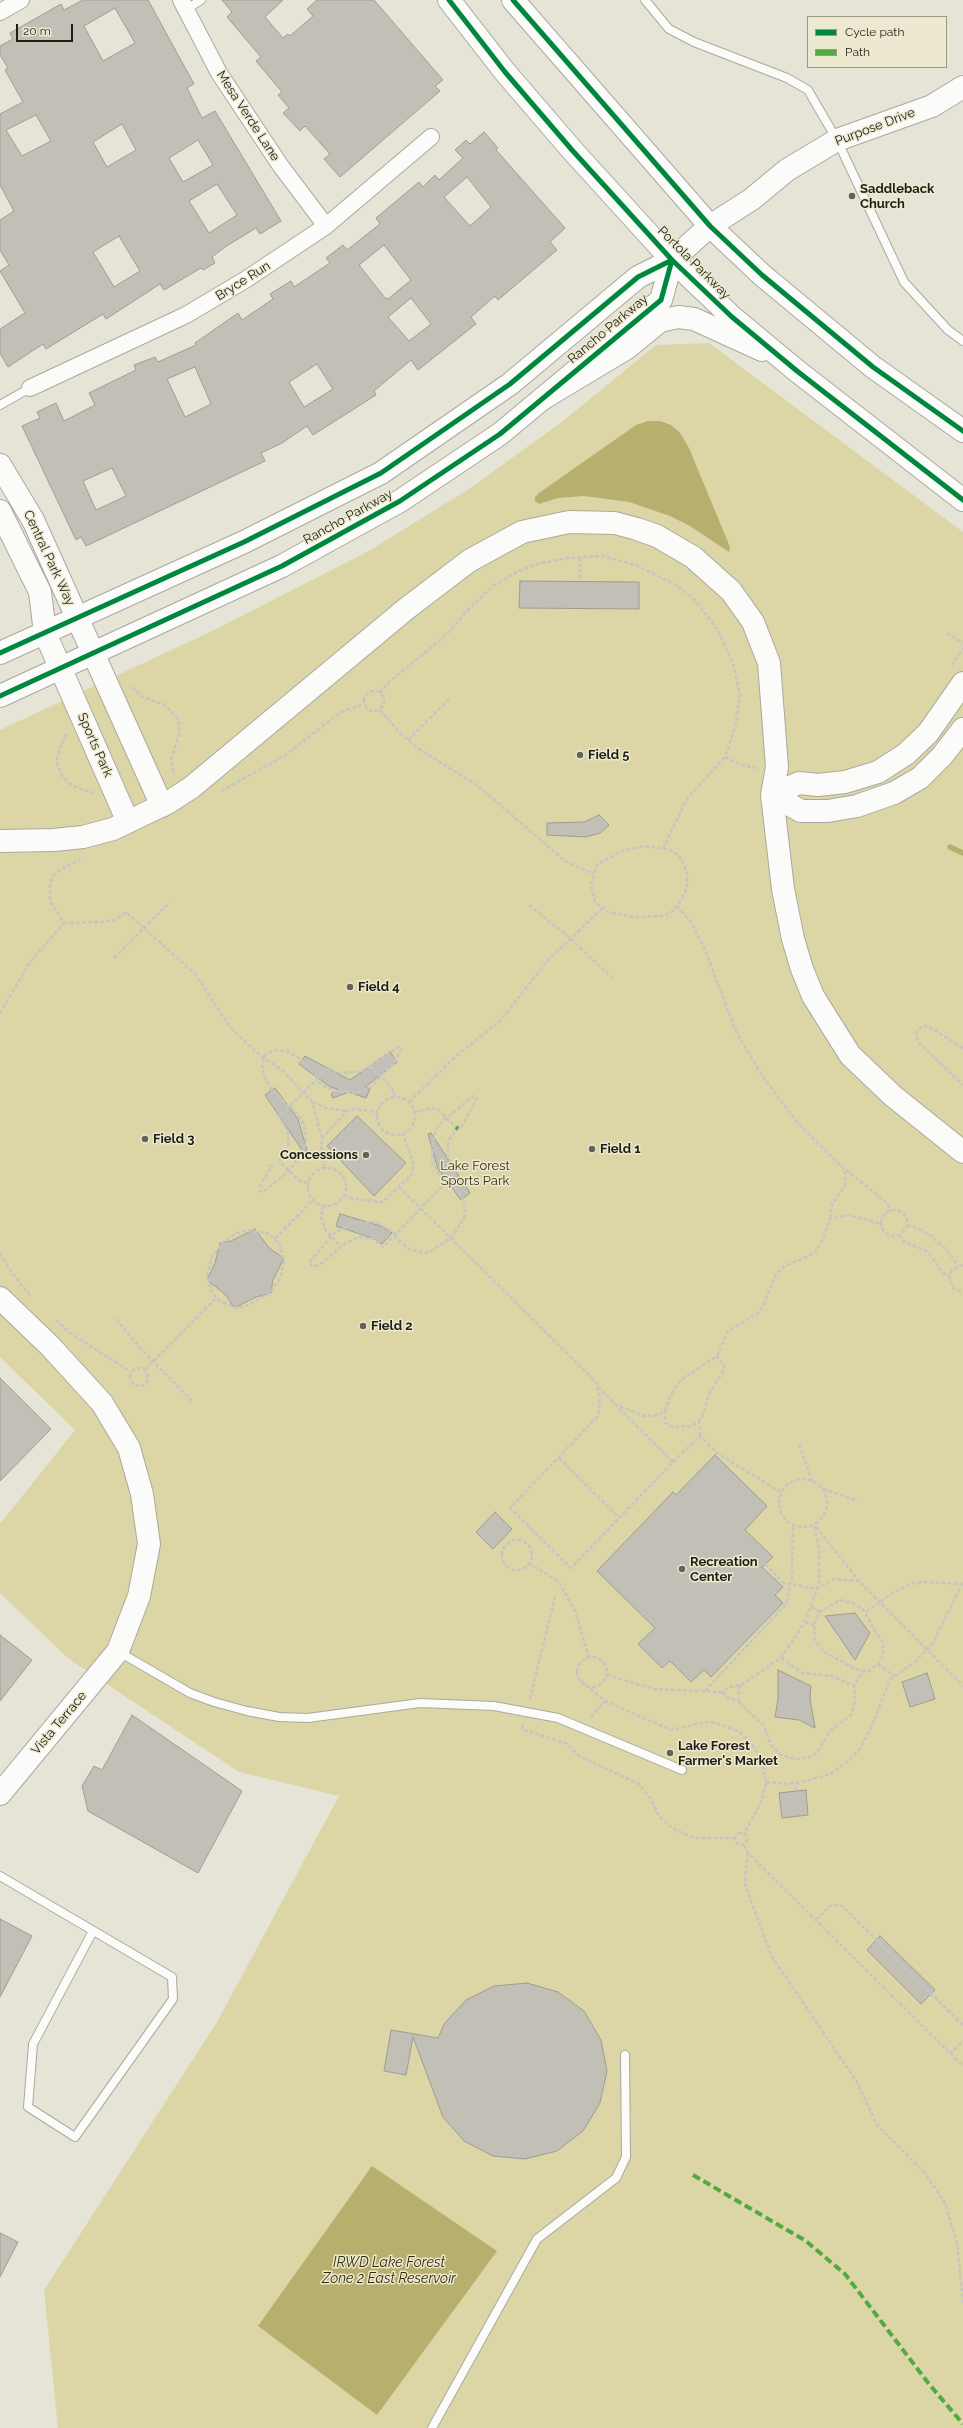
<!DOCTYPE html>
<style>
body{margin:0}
#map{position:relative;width:963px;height:2428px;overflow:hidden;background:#e6e4d6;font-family:Raleway,sans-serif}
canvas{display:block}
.legend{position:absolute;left:807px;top:16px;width:140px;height:52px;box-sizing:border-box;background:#ece9d0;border:1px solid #9a9885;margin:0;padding:5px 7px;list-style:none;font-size:12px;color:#1f1e15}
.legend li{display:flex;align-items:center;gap:8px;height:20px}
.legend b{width:20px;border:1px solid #9a9885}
.scale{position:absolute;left:16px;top:24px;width:57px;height:18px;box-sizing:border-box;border:2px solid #1f1e15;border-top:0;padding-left:5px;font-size:12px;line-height:14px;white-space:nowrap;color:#1f1e15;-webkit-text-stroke:3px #ece9d0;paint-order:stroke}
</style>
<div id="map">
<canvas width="963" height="2428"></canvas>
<ul class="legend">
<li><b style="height:5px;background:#00873e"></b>Cycle path</li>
<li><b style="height:5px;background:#52aa42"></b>Path</li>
</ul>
<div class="scale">20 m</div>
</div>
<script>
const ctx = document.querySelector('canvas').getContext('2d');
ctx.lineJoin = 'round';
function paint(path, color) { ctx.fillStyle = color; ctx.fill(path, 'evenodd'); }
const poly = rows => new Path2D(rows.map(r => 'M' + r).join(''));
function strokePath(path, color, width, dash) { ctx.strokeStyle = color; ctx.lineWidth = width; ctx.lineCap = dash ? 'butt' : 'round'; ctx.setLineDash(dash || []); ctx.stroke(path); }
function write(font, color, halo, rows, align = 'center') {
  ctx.font = font + ' Raleway,sans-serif'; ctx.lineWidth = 3; ctx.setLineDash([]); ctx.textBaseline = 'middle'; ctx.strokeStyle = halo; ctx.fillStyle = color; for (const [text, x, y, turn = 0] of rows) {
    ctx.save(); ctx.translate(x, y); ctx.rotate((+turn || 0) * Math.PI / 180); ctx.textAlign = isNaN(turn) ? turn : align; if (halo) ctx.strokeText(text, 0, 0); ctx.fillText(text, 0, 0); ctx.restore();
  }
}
paint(poly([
 [709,343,963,532,963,2428,58,2428,44,2290,217,2022,339,1796,239,1772,69,1659,0,1593,0,1524,75,1430,0,1357,0,730,210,632,367,552,469,489,563,421,656,345]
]), '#dcd6a7');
paint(poly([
 [648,421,660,421,671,425,680,433,689,448,730,547,729,552,690,526,670,516,629,502,584,496,558,498,539,504,535,501,535,497,539,493,636,425],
 [372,2166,497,2251,377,2415,258,2326]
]), '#b7af6d');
strokePath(poly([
 [950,847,963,853]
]), '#b7af6d', 5.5);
const building = poly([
 [83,0,148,0,194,84,187,88,202,118,215,111,281,221,260,234,256,228,225,247,212,257,215,263,203,270,201,268,164,290,160,284,106,319,103,314,46,349,43,344,8,367,0,353,0,329,25,313,0,271,9,265,0,250,0,220,14,211,0,185,0,114,23,102,5,70,8,68,0,55,0,46,13,39,10,33,61,4,64,10,83,0],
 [115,8,135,43,103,61,84,26,115,8],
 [36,115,51,141,22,156,6,130,36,115],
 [122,124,136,150,107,167,93,142,122,124],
 [198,140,213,165,183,182,169,158,198,140],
 [217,184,237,215,209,233,189,201,217,184],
 [119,236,140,271,114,287,93,252,119,236],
 [222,0,283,0,265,17,283,38,288,34,290,36,313,16,307,9,317,0,374,0,443,80,435,86,440,91,340,177,324,159,330,154,305,126,300,131,283,113,289,108,278,95,282,92,256,61,261,57,227,17,232,12,222,0],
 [484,132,498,148,496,150,565,228,550,242,557,250,498,300,495,296,471,317,476,324,418,370,411,360,374,391,376,395,313,435,307,426,282,443,261,453,265,461,86,546,81,537,76,540,22,426,40,418,37,412,56,403,64,421,95,405,89,393,136,370,134,365,155,357,158,362,196,345,195,343,238,313,242,320,273,299,270,294,291,281,294,287,330,263,326,258,343,245,347,250,380,224,376,218,419,182,423,187,435,175,439,180,463,158,455,150,466,140,470,144,484,132],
 [467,177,491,207,470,226,444,197,467,177],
 [384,245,411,280,388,299,385,298,359,265,384,245],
 [411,298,431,324,409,341,388,317,411,298],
 [317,364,333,389,304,407,289,382,317,364],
 [195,367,211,404,185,417,167,379,195,367],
 [112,468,126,496,96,510,83,481,112,468],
 [520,581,639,582,639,609,519,608,520,581],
 [599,815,609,825,600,833,586,837,547,835,547,823,584,822,599,815],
 [390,1052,397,1062,365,1087,370,1089,366,1098,349,1092,333,1098,331,1094,338,1089,330,1087,299,1064,305,1056,350,1080,390,1052],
 [275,1088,298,1119,308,1154,306,1156,265,1095,275,1088],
 [357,1116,406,1163,374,1196,327,1146,357,1116],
 [431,1133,470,1193,461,1200,438,1169,428,1134,431,1133],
 [340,1214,381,1226,392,1233,382,1244,375,1239,336,1226,340,1214],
 [255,1229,270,1249,284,1258,273,1280,271,1293,256,1297,234,1308,226,1295,207,1280,215,1263,220,1243,231,1241,255,1229],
 [0,1378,51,1429,0,1481,0,1378],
 [715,1455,767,1506,745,1530,773,1557,762,1567,783,1587,775,1595,783,1603,711,1677,704,1670,691,1682,670,1661,662,1668,638,1644,655,1628,597,1571,673,1492,676,1495,715,1455],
 [495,1512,512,1529,493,1549,476,1532,495,1512],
 [855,1613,870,1633,855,1660,825,1616,855,1613],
 [0,1635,32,1660,0,1701,0,1635],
 [778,1670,811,1686,810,1698,815,1728,799,1720,775,1717,778,1699,778,1670],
 [927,1673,935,1699,910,1707,902,1682,927,1673],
 [132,1715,242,1791,198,1873,88,1811,82,1786,94,1766,102,1770,132,1715],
 [806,1790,808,1815,782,1818,779,1793,806,1790],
 [0,1919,32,1936,0,1997,0,1919],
 [880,1936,935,1990,921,2004,867,1950,880,1936],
 [527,1983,558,1992,584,2011,601,2040,607,2071,600,2103,583,2131,557,2151,525,2159,493,2156,464,2141,443,2117,413,2037,406,2075,384,2071,391,2030,438,2038,444,2024,466,2000,494,1986,527,1983],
 [0,2233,18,2242,0,2277,0,2233]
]);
paint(building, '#c2c0b6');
strokePath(building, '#9e9d92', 1);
const lane = poly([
 [645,0,669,29,694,42,787,78,808,90,837,140,904,282,948,330,963,341],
 [185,10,201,0],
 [0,405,30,388],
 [119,1652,190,1693,214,1702,247,1711,279,1717,308,1718,420,1703,494,1706,558,1718,682,1770],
 [0,1876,172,1977,173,1999,75,2137,28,2107,33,2044,93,1931],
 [432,2428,537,2239,616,2178,626,2157,625,2055]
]);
const street = poly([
 [181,0,219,73,280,165,326,226],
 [0,12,21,0],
 [30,388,186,315,245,280,326,226,431,137]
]);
const secondary = poly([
 [0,465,33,520,162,806],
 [0,511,40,592,45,633,128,822],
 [0,653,244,542,381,473,510,384,638,277,672,260,710,226,752,199,787,170,837,140,932,106,963,87],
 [0,696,282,566,400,501,500,434,661,300,672,260],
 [772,795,799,783,818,785,845,782,878,772,906,754,928,733,963,683],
 [772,795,801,811,828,811,857,806,894,793,920,778,942,756,963,729],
 [0,841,54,840,83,837,113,829,169,802,192,787,406,609,469,561,522,532,569,522,615,523,637,529,657,536,693,557,731,591,753,622,769,663,777,767,772,795,783,889,793,939,802,969,813,996,850,1055,893,1096,963,1152],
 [0,1298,50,1346,102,1403,129,1448,142,1494,149,1544,139,1596,118,1651,0,1794]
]);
const primary = poly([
 [449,0,505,72,572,150,672,260,732,317,797,371,963,500],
 [513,0,710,226,762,275,873,367,963,431],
 [542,399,627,348,660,321,678,317,694,319,762,350]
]);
strokePath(lane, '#aaa99e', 10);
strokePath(street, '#aaa99e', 18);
strokePath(secondary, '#aaa99e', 24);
strokePath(primary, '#aaa99e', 24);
strokePath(poly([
 [580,557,580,581],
 [947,633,963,643],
 [952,665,963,648],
 [132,687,142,697,165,705,178,719,180,731,171,761,174,775],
 '364 701a10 10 0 1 1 20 0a10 10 0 1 1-20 0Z',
 [380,693,389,682,444,637,468,610,493,586,517,572,537,564,567,558,603,556,638,566,676,585,693,598,718,630,733,664,740,695,735,728,725,757,688,797,663,848],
 [380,710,402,735,416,747,478,786,565,861,594,874],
 [66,734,57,757,57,763,62,776,73,786,93,793],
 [408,740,449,699],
 [725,757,741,765,756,768],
 [221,791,284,756,341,712,364,704],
 [645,846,671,850,681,858,687,873,687,887,681,900,673,911,663,916,635,917,608,912,595,902,591,884,597,865,621,851,645,846],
 [529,905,570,938,612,978],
 [677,906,691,922,704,947,737,1034,763,1077,797,1122,845,1170,845,1185,832,1204,830,1219],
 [64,923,101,922,115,920,126,912,195,974,230,1027,256,1052,283,1071,312,1102,322,1138],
 [114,958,170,902],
 [0,1013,30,962,64,923,50,901,50,883,54,875,61,869,81,859],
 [963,1048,928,1026,922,1026,916,1033,918,1042,963,1085],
 [370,1066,390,1086,394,1091,394,1097],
 '377 1116a19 19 0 1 1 38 0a19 19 0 1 1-38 0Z',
 [313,1102,325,1108,346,1111],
 [409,1102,455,1057,500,1021,548,960,603,908],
 [289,1107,271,1089,265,1078,262,1065,266,1054,276,1050,289,1052,299,1058,318,1077],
 [414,1112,431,1108,438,1110,456,1127],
 [269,1166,272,1166,260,1186,260,1191,263,1192,289,1171,303,1151,306,1140,305,1130,302,1120,290,1106],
 '308 1187a19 19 0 1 1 38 0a19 19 0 1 1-38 0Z',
 [325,1168,321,1153,322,1138,347,1111,354,1109,378,1112],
 [846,1170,886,1202,892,1211],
 [308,1183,299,1180,279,1161,288,1145,288,1132,279,1117,316,1080,328,1067,334,1073,361,1072,398,1047,402,1049,393,1064,369,1088,355,1093,336,1091,326,1087,316,1080],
 [399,1187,596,1382,600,1398,598,1416,510,1508,571,1568,673,1462,597,1386],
 [344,1195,353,1199,383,1202,412,1174,413,1162,403,1134],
 [323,1205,321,1217,326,1231,341,1247],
 '881 1223a13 13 0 1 1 26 0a13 13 0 1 1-26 0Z',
 [907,1225,918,1228,931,1236,949,1252,958,1266],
 [396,1234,376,1222,352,1223,333,1234,309,1263,313,1267,322,1263,344,1244,359,1237,374,1239,383,1247,458,1170,448,1157,448,1143,451,1136,464,1123,477,1098,473,1096,447,1118],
 [899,1235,904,1242,922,1249,929,1253,943,1273,950,1275],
 [394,1236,409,1249,423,1253,431,1251,451,1238,464,1219,465,1211,462,1197,454,1186,441,1178,432,1162,433,1139,437,1128,446,1117],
 [275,1239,280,1245,284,1262,280,1279,270,1293,246,1306,237,1308,221,1302,212,1293,207,1275,212,1257,223,1242,237,1233,247,1230,267,1233,275,1239,313,1200],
 [0,1253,10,1270,32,1298],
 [963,1265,952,1270,949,1278,954,1289,963,1291],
 [116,1319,144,1352,193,1402],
 [56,1320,70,1333,131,1372],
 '130 1377a9 9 0 1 1 18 0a9 9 0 1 1-18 0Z',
 [145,1370,216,1298],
 [620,1406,644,1416,659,1415,665,1410,672,1393,681,1380,717,1356,728,1331,758,1313,763,1306,776,1274,783,1267,808,1256,816,1251,821,1243,830,1219,849,1215,881,1224],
 [665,1410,665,1423,673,1427,691,1426,697,1423,702,1417,710,1392,723,1372,724,1366,717,1356],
 [699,1420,700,1436],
 [799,1444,812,1481],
 [559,1458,619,1518],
 [673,1462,700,1436,717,1453,782,1493],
 '779 1503a24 24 0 1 1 48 0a24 24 0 1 1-48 0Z',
 [823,1489,858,1501],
 [816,1527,859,1581],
 '502 1555a15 15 0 1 1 30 0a15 15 0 1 1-30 0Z',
 [529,1563,559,1582,575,1611,589,1658],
 [765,1564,784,1583,791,1584,817,1589,833,1579,859,1581,963,1686],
 [840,1600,852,1603,863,1609,876,1633,883,1642,883,1656,878,1664,867,1672,855,1669,823,1651,815,1640,814,1625,820,1612,840,1600],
 [811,1607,820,1612],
 [866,1612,891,1594,910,1584,925,1582,963,1584],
 [805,1622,814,1625],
 '577 1672a15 15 0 1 1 30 0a15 15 0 1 1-30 0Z',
 [781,1658,803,1673,832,1676,854,1686,862,1672],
 [878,1664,894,1676],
 [607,1675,654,1689,722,1692,729,1687,741,1685,781,1658,805,1622,819,1584,819,1549,814,1525],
 [581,1681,605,1701,671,1730,706,1722,716,1723,738,1731,748,1740,761,1757,766,1782,762,1800,744,1834],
 [741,1685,738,1696,739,1702,764,1726,771,1745,781,1755,796,1759,807,1758,817,1753,831,1730,851,1715,855,1701,854,1686],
 [705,1691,786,1604,792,1577,793,1525],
 [722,1692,728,1697,739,1702],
 [530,1699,555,1597],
 [591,1717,605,1701],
 [523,1725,522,1729,567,1744,579,1756,639,1784,651,1799,659,1816,673,1829,695,1838,735,1838],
 [766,1782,789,1784,810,1780,830,1774,846,1763,860,1749,873,1723,890,1679,914,1663,933,1643,962,1584],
 [795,1791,797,1783],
 '735 1839a6 6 0 1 1 12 0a6 6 0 1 1-12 0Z',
 [744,1845,748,1853,963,2066],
 [748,1853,745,1879,746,1888,772,1957,857,2082,877,2125,923,2171,944,2201,957,2242,963,2303],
 [816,1920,830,1906,841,1905,963,2025],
 [950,2054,963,2041]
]), '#c6c5c1', 2.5, [4, 2]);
strokePath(lane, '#fbfbf9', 8);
strokePath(street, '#fbfbf9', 16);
strokePath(secondary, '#fbfbf9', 22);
strokePath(primary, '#fbfbf9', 22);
strokePath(poly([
 [456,1127,458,1129],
 [693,2175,806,2241,845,2274,929,2384,963,2424]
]), '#52aa42', 4, [8, 4]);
strokePath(poly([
 [449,0,505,72,572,150,672,260,732,317,797,371,963,500],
 [513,0,710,226,762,275,873,367,963,431],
 [0,653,244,542,381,473,510,384,638,277,672,260],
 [0,696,282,566,400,501,500,434,661,300,672,260]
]), '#00873e', 5);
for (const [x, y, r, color] of [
 [852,196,4,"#656359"],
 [580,755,4,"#656359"],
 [350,987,4,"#656359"],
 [145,1139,4,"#656359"],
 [592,1149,4,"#656359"],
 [366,1155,4,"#656359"],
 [363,1326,4,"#656359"],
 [682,1569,4,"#656359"],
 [670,1753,4,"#656359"]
]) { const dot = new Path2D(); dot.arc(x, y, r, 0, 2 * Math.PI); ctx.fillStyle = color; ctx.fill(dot); strokePath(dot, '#ece9d0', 1.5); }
write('13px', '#1f1e15', '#ece9d0', [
 ["Mesa Verde Lane",248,116,57],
 ["Purpose Drive",875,127,-21],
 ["Portola Parkway",694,263,45],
 ["Bryce Run",243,281,-32],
 ["Rancho Parkway",608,329,-40],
 ["Rancho Parkway",348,517,-29],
 ["Central Park Way",49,558,65],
 ["Sports Park",95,745,66],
 ["Vista Terrace",59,1723,-50]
]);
write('bold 13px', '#1f1e15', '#ece9d0', [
 ["Saddleback",860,189],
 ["Church",860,204],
 ["Field 5",588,755],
 ["Field 4",358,987],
 ["Field 3",153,1139],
 ["Field 1",600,1149],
 ["Concessions",358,1155,"right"],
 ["Field 2",371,1326],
 ["Recreation",690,1562],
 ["Center",690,1577],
 ["Lake Forest",678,1746],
 ["Farmer's Market",678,1761]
], 'left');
write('13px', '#39340e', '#ece9d0', [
 ["Lake Forest",475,1166],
 ["Sports Park",475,1181]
]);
write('italic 14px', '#2f2a03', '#ece9d0', [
 ["IRWD Lake Forest",389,2263],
 ["Zone 2 East Reservoir",389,2279]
]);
</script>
